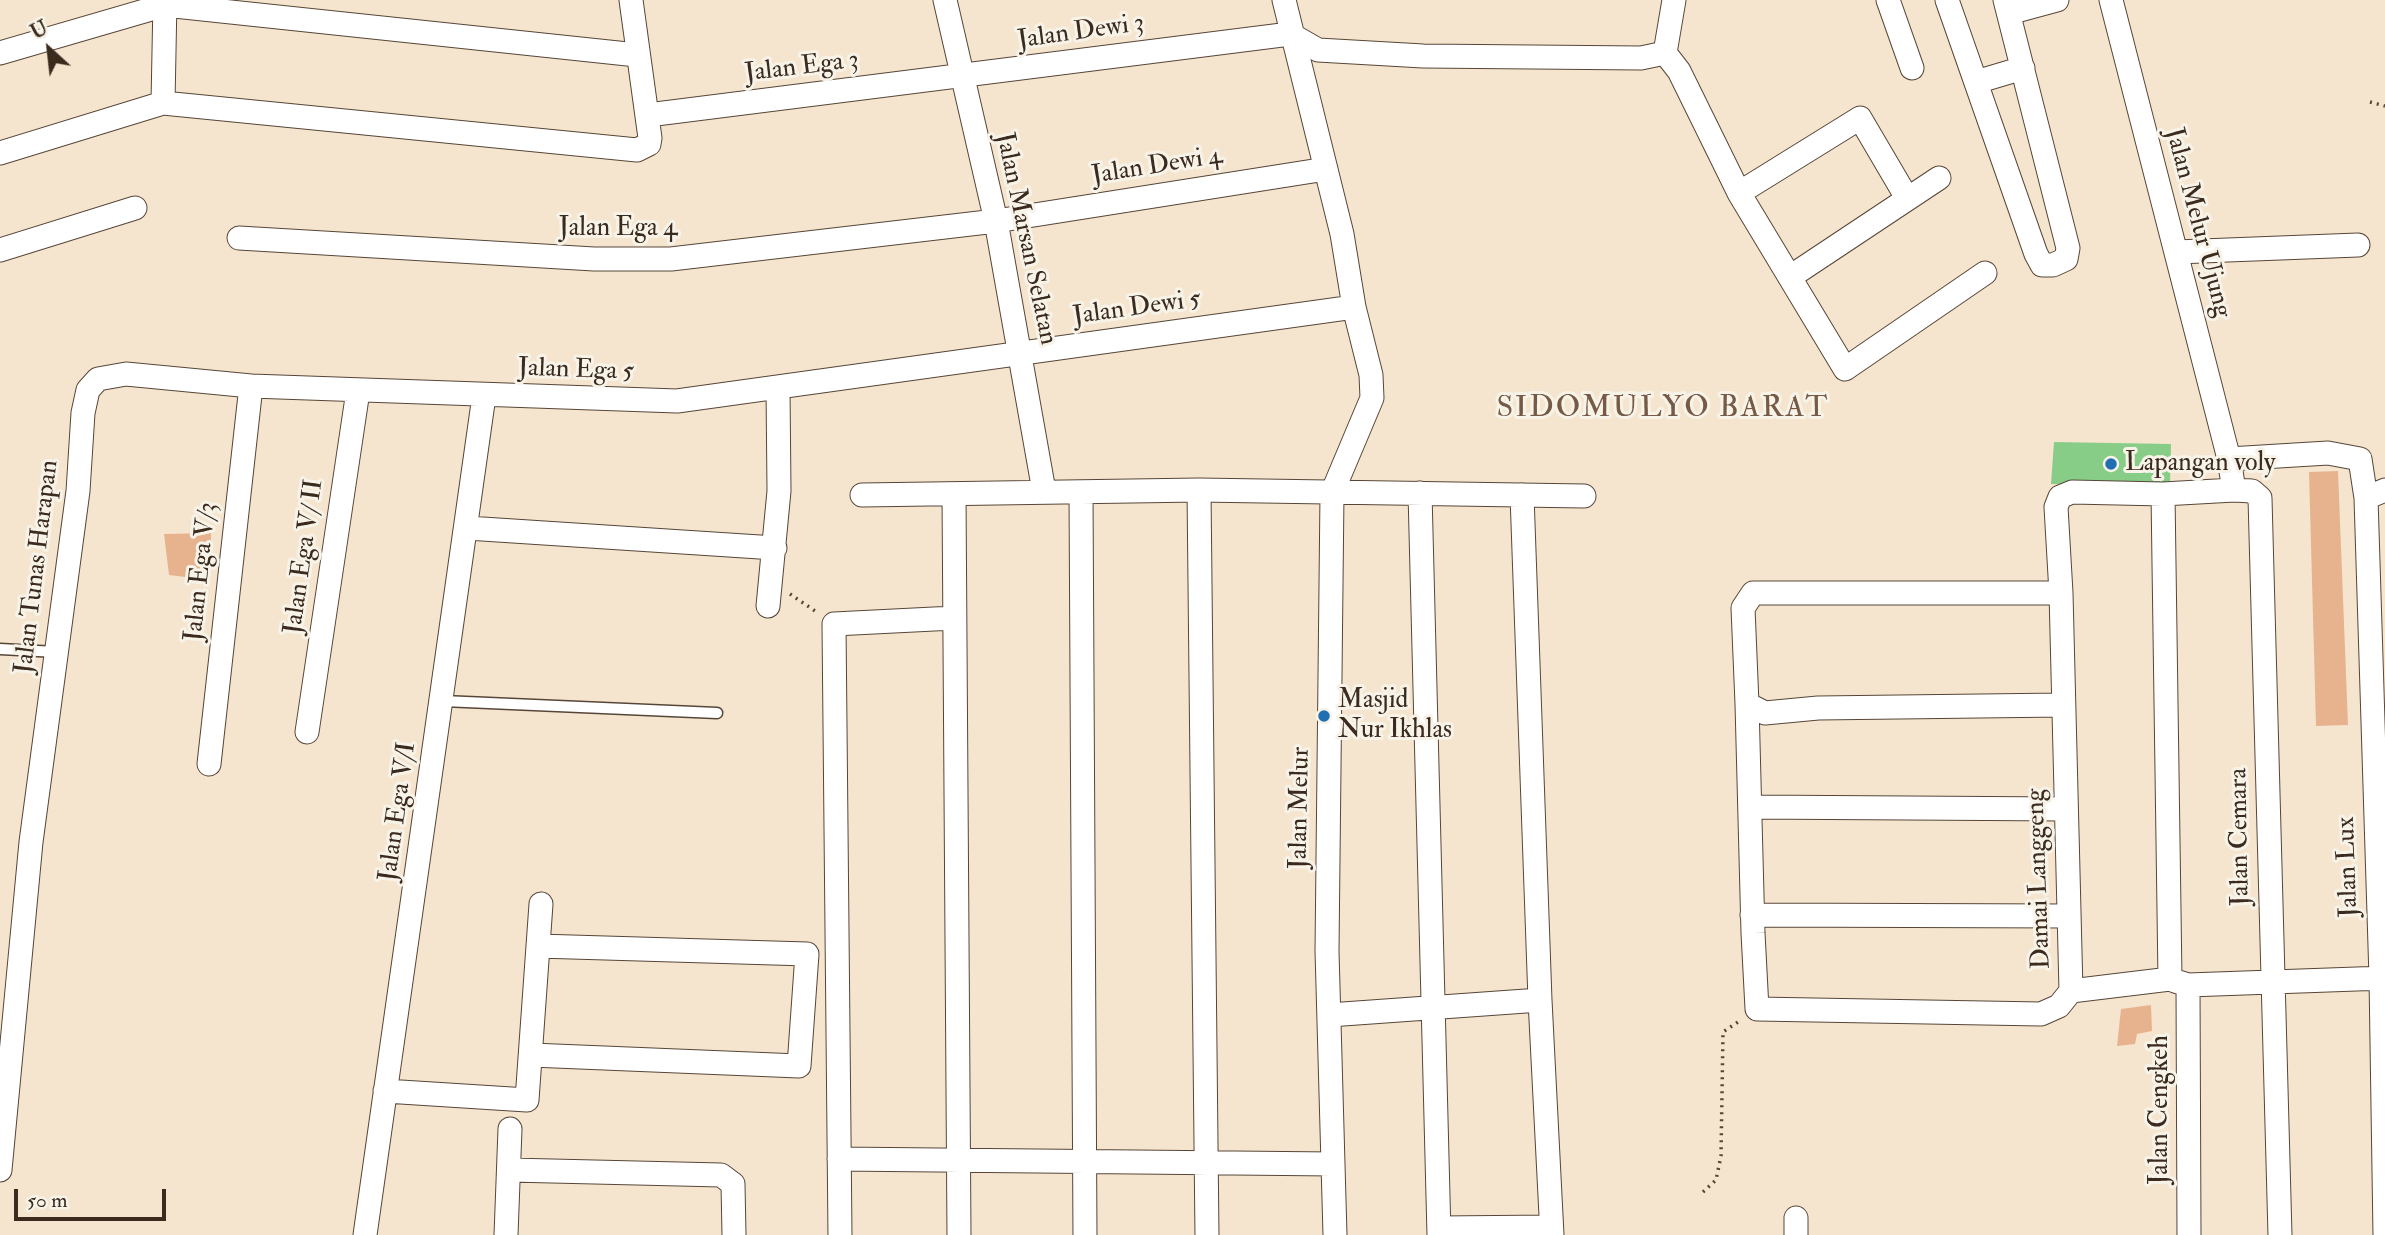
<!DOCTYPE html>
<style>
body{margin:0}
#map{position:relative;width:2385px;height:1235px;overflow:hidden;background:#f5e5ce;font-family:"IM FELL Double Pica",serif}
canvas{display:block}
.north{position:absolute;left:14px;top:14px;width:70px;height:70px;-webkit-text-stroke:5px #f7f3e8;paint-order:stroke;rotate:333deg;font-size:19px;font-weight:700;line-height:28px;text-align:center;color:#3b2a1e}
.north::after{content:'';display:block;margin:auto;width:24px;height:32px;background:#3b2a1e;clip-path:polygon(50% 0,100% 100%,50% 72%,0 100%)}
.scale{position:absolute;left:14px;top:1189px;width:152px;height:32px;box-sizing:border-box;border:4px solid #3b2a1e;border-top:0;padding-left:9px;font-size:21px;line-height:24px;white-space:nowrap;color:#3b2a1e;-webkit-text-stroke:5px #f7f3e8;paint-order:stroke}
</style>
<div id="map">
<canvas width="2385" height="1235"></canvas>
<div class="north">U</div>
<div class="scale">50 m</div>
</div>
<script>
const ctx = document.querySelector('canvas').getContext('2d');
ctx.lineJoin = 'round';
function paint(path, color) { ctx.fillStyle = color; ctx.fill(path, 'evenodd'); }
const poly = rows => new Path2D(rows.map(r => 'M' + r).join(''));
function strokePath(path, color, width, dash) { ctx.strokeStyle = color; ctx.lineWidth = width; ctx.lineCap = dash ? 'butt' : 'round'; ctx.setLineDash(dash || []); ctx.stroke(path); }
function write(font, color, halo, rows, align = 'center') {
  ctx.font = font + ' "IM FELL Double Pica",serif'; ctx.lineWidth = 6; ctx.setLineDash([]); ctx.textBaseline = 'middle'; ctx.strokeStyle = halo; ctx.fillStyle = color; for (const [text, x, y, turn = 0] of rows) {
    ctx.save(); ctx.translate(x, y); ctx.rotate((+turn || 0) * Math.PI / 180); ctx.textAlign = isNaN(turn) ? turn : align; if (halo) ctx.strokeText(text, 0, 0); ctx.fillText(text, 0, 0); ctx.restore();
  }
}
paint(poly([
 [2054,442,2171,444,2170,486,2051,484]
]), '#87cd88');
paint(poly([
 [2338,471,2348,725,2316,726,2309,472],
 [211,533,210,580,169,575,164,534],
 [2151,1005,2152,1031,2137,1034,2135,1044,2117,1046,2121,1009]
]), '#e7b38e');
const lane = poly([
 [0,649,57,652],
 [443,701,717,713]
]);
const street = poly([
 [165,0,163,103,637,150,649,144,650,138,631,0],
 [945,0,996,221,1044,491],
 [1284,0,1342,234,1354,307,1371,375,1372,398,1332,493,1327,951,1335,1235],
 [1888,0,1912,68],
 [1947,0,2036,254,2042,265,2053,265,2066,259,2068,248,2005,0],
 [2111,0,2229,459,2234,490,2252,491,2260,498,2280,1235],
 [2009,13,2057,0],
 [1290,34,1318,50,1423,56,1641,58,1665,53,1674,0],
 [0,53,165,5,637,55],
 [1665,53,1679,71,1739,193,1845,369,1985,273],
 [1976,82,2023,68],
 [648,115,1290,34],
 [0,153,163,103],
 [1739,193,1860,118,1907,198],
 [239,238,594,259,671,259,996,221,1326,169],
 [0,250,135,208],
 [2176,252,2358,245],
 [1790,277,1939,178],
 [2229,459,2328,453,2360,459,2366,498,2385,490],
 [1199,490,1207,1235],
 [1081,492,1085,1235],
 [1420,493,1439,1235],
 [954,494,959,1235],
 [2163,494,2170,979,2071,991,2061,593,2056,507,2060,497,2072,492,2163,494,2234,490],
 [862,495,1199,490,1584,496],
 [2366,498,2381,978,2385,1235],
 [467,528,775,548],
 [768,606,779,491,778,389],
 [1747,704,1743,608,1753,593,2061,593],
 [2062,705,1818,708,1765,713,1747,704,1753,933,1757,1009,2041,1014,2059,1006,2071,991],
 [307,732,358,391],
 [209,764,251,386],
 [1751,807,2065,809],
 [1752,915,2069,916],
 [2175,981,2188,985,2385,978],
 [2188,985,2189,1235],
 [1540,1000,1552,1235],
 [1329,1015,1540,1000,1522,495],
 [531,1055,799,1066,807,954,538,946],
 [385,1091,527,1100,541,904],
 [839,1159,1333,1164],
 [0,1170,31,842,78,491,83,413,88,390,98,379,126,374,251,386,677,401,1354,307],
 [510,1170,721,1175,733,1184,734,1235],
 [1796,1218,1796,1235],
 [1439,1228,1551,1227],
 [365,1235,484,396],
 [506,1235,510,1129],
 [840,1235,834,624,954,618]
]);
strokePath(lane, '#574638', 13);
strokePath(street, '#574638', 25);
strokePath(poly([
 [2370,102,2385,106],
 [790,594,818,613],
 [1703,1192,1716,1180,1721,1156,1723,1032,1741,1020]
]), '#574638', 3.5, [2, 5]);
strokePath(lane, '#fff', 10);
strokePath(street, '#fff', 23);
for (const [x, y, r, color] of [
 [2111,464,7,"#1f6fb2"],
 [1324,716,7,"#1f6fb2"]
]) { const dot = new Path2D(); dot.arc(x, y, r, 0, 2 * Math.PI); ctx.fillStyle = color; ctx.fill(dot); strokePath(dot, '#f7f3e8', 2.5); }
write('26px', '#3b2a1e', '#f7f3e8', [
 ["Jalan Dewi 3",1081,33,-8],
 ["Jalan Ega 3",802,68,-7],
 ["Jalan Dewi 4",1157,167,-9],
 ["Jalan Melur Ujung",2197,223,75],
 ["Jalan Ega 4",618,229],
 ["Jalan Marsan Selatan",1025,239,78],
 ["Jalan Dewi 5",1137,309,-8],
 ["Jalan Ega 5",576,371,2],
 ["Jalan Ega V/ II",305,557,-82],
 ["Jalan Tunas Harapan",38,567,-83],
 ["Jalan Ega V/3",202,572,-84],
 ["Jalan Melur",1301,808,-89],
 ["Jalan Ega V/I",399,812,-82],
 ["Jalan Cemara",2241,837,-91],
 ["Jalan Lux",2349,867,-92],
 ["Damai Langgeng",2040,879,-92],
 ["Jalan Cengkeh",2161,1110,-90]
]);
write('26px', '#3b2a1e', '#f7f3e8', [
 ["Lapangan voly",2125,464],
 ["Masjid",1338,701],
 ["Nur Ikhlas",1338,731]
], 'left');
ctx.letterSpacing = '2px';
write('30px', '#775a45', '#f7f3e8', [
 ["SIDOMULYO BARAT",1663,410]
]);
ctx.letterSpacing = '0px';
</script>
